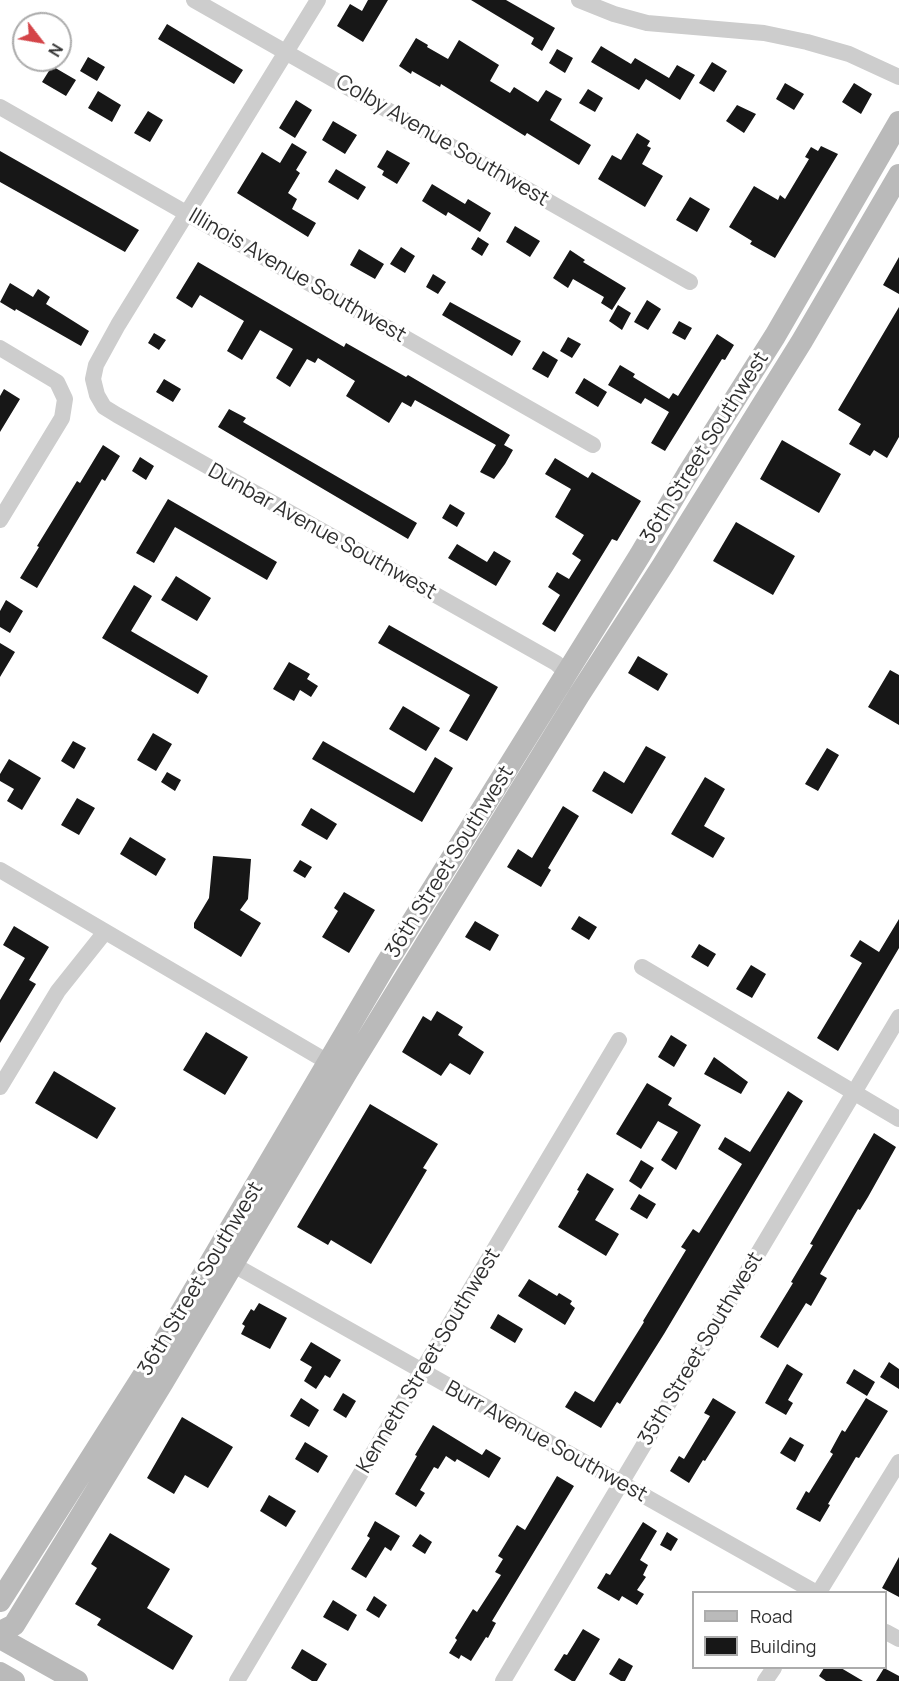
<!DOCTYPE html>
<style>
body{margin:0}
#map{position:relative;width:899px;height:1681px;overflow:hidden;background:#fff;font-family:Manrope,sans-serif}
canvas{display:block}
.legend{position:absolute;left:692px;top:1591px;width:195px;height:78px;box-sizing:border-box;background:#fff;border:2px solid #acacac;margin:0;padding:8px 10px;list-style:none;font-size:18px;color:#303030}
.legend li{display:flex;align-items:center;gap:12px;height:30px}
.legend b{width:30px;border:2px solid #acacac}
.north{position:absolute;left:12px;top:12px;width:60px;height:60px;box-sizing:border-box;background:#fff;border:2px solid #acacac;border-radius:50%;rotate:121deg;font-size:16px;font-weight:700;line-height:24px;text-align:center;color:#303030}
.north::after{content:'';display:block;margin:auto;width:21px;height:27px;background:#d44448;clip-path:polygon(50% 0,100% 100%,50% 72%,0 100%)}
</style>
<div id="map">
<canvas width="899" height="1681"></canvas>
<ul class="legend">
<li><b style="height:8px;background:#bababa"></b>Road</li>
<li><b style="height:16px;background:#171717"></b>Building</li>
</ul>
<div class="north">N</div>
</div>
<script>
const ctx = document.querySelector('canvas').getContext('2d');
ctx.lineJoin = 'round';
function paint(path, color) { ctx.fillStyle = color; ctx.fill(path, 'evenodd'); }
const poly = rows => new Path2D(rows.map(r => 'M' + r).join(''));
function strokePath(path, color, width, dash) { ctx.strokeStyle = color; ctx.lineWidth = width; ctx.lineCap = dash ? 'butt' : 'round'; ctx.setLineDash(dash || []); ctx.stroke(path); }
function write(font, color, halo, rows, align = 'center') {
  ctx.font = font + ' Manrope,sans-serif'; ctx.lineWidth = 6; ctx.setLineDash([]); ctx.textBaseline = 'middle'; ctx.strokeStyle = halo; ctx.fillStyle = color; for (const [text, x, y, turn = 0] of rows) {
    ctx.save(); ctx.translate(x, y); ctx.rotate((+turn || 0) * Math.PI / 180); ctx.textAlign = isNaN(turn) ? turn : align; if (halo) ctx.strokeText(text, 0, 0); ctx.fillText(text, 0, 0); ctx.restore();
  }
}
paint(poly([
 [368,0,388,0,363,42,337,26,350,4,362,11],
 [471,0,506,0,555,28,542,51,531,44,534,38],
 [167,24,243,70,234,84,158,39],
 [416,38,428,45,427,47,448,59,459,40,499,65,490,81,510,93,514,87,538,102,546,90,562,99,550,120,591,145,579,165,527,133,525,136,441,84,440,87,412,71,411,74,399,66],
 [601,46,631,64,635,58,669,78,677,65,695,75,680,100,646,79,639,90,591,62],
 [557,49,573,58,565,73,549,63],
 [88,57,105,67,97,81,80,71],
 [712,62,727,71,714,92,699,83],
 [52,66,76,80,66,96,42,82],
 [785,83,804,94,794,110,776,99],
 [854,83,872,94,861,114,842,102],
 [588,89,603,98,595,112,579,103],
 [98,91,121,105,112,122,88,108],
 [296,100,312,110,295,138,279,128],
 [737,105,756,114,744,133,726,121],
 [148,111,163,120,150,142,134,133],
 [333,121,357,135,345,154,322,140],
 [637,133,650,141,647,146,651,148,642,164,663,176,645,207,598,179,612,155,621,160],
 [292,143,307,152,296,170,300,173,288,193,297,199,292,209,316,223,308,237,237,193,262,152,280,163],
 [821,146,838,154,775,258,750,244,752,241,729,227,754,186,778,200,780,195,785,199,809,159,805,157,811,147,818,151],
 [387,150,410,163,397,184,382,175,384,171,377,167],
 [0,151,139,230,125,252,0,182],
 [336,169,366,187,358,200,328,182],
 [432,184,465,204,468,199,491,213,480,232,448,212,446,216,422,201],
 [690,197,710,209,697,232,676,220],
 [515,226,540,241,530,257,506,242],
 [478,237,489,244,482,256,471,249],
 [401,247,415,256,405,273,390,264],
 [359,249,384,264,375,279,350,265],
 [570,250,585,260,583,262,626,288,612,310,601,303,604,297,573,279,568,288,553,278],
 [899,257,899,294,883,285],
 [198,262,344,347,346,343,406,377,408,375,510,435,504,445,513,450,505,464,494,479,480,472,496,445,415,400,411,407,402,402,389,423,346,396,355,381,318,358,315,363,307,359,290,387,276,378,293,349,260,330,242,360,227,351,244,321,200,295,192,308,176,298],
 [433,274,446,282,438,294,426,287],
 [10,283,33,297,38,289,50,297,46,304,89,331,81,346,16,309,15,311,0,302],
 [647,300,661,309,648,330,634,322],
 [450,302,521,341,512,356,442,315],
 [618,305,631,313,622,330,609,321],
 [899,307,899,437,887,458,874,450,870,456,849,444,861,424,838,410],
 [679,321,692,328,685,340,672,333],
 [154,333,166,340,159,350,148,343],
 [717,334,734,345,725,360,722,359,665,451,651,443,669,412,645,398,641,404,608,385,620,365,635,374,633,377,669,399,673,393,678,396],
 [568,337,581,344,572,358,560,351],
 [543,351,558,360,548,378,532,369],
 [584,378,607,392,598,407,575,393],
 [164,379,181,389,173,402,156,392],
 [4,389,20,399,0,432,0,396],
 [229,409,246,418,243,422,417,523,408,539,218,427],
 [782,440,841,474,819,513,760,479],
 [103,445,120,456,105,481,102,479,37,588,20,578,39,547,37,546,77,481,80,483],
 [140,457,154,466,146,480,132,471],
 [555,458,588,478,592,472,641,501,617,541,612,539,555,632,542,624,560,595,548,587,557,572,569,579,581,560,572,554,584,535,555,517,571,489,545,474],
 [168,499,277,562,267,580,175,527,154,563,136,553],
 [450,504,465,513,457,527,442,518],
 [736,522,795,556,773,595,713,561],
 [457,544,487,562,494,551,511,561,496,586,448,558],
 [176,576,211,598,197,621,161,600],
 [134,585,152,596,131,631,208,676,198,694,102,638],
 [6,600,23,611,10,633,0,627,0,611],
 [389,625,498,687,467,741,449,731,470,695,378,643],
 [0,643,15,652,0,677],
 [638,656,668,674,658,691,628,673],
 [289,662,310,674,307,679,318,686,311,697,300,690,294,701,273,689],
 [890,670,899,675,899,725,868,707],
 [403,706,440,728,426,751,389,729],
 [153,733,172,744,156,771,137,760],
 [73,741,86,748,74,769,61,761],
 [323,741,414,793,435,757,453,768,422,822,312,759],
 [646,746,666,757,632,814,592,791,604,771,624,783],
 [827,748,839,755,818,791,805,784],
 [9,759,41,778,22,810,7,801,14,789,0,781,0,774],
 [167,772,181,780,175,791,161,782],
 [705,777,725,789,704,826,725,838,713,858,671,834],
 [77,798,95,808,79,835,61,825],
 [563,806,579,816,548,868,551,870,541,887,507,867,518,849,532,858],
 [311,808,337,824,327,840,301,825],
 [130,837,166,859,156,876,120,854],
 [213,856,251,859,248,899,240,910,261,923,241,957,194,928,194,923,209,898],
 [300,860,312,867,305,878,293,871],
 [344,892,375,910,349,953,322,937,338,911,334,908],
 [579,916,597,927,589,940,571,929],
 [899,919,899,948,838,1051,817,1038,862,963,850,956,860,940,879,952],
 [475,921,499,935,490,951,465,937],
 [14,926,49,947,29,980,36,984,0,1043,0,1000,25,958,3,945],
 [699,944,716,954,708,967,691,957],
 [751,965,766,974,752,998,736,989],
 [437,1011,463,1027,458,1035,484,1052,470,1075,450,1063,441,1076,402,1052,423,1016,431,1021],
 [206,1032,248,1057,225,1095,183,1070],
 [671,1035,687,1045,674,1067,658,1057],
 [714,1057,748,1082,741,1094,704,1074],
 [54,1071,116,1108,97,1139,35,1103],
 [647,1083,672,1098,668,1105,701,1125,676,1170,661,1160,678,1132,658,1121,641,1149,616,1134],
 [788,1091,803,1101,664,1334,620,1404,617,1402,601,1428,565,1407,575,1391,594,1402,644,1322,643,1321,686,1250,681,1247,693,1229,699,1233,742,1164,718,1149,725,1137,750,1152],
 [370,1104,438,1144,423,1168,427,1170,371,1264,331,1240,328,1245,297,1227],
 [874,1133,896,1147,868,1197,860,1210,858,1209,820,1274,827,1278,811,1306,806,1303,778,1348,760,1337,793,1283,791,1282,813,1245,810,1244],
 [641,1160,654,1168,641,1189,629,1181],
 [587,1173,614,1189,595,1220,619,1234,606,1256,558,1227,579,1191,577,1190],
 [639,1194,656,1204,647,1219,630,1209],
 [529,1279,557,1296,559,1293,572,1301,570,1304,575,1308,565,1325,518,1296],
 [259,1303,287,1318,270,1349,241,1334,245,1326,242,1324,251,1309,254,1311],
 [498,1314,523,1329,515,1343,490,1328],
 [311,1342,341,1360,330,1378,325,1375,316,1389,304,1381,312,1367,300,1360],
 [889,1362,899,1369,899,1389,880,1377],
 [787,1364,803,1374,788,1400,793,1403,786,1415,765,1403],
 [854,1369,875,1382,867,1396,846,1383],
 [343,1393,356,1401,346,1418,333,1410],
 [301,1398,319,1410,309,1427,290,1416],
 [713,1398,736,1412,705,1461,703,1460,689,1483,670,1471,679,1456,684,1459,710,1416,704,1413],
 [866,1398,888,1411,859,1458,856,1457,828,1504,830,1505,820,1522,796,1509,806,1491,809,1493,833,1454,830,1452,842,1430,845,1432],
 [182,1417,233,1447,208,1488,185,1475,174,1494,147,1478],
 [433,1425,482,1455,486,1449,501,1458,489,1478,457,1459,455,1462,446,1456,438,1469,434,1467,420,1490,425,1493,416,1507,395,1494,417,1456,415,1455],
 [790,1437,804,1445,795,1462,780,1453],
 [305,1442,328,1456,318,1473,295,1459],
 [557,1476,574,1486,492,1621,496,1623,488,1638,486,1637,471,1661,461,1655,459,1659,449,1653,457,1640,455,1638,473,1609,477,1612,501,1575,495,1572,503,1559,498,1556,517,1525,525,1530],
 [269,1495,296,1511,286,1527,260,1511],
 [375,1521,400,1536,391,1551,385,1547,366,1578,351,1569,370,1538,367,1536],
 [643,1522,657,1531,640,1560,648,1565,643,1575,646,1577,637,1590,644,1594,637,1605,622,1596,619,1601,597,1588,606,1573,610,1575],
 [667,1532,678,1539,671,1551,660,1545],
 [110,1533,170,1569,147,1608,193,1636,173,1670,97,1625,101,1619,75,1604,97,1568,91,1564],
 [420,1534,432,1542,425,1554,412,1546],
 [899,1557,899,1597,882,1588],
 [374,1596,387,1605,379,1618,366,1610],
 [333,1600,357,1615,348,1631,323,1617],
 [583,1629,600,1639,575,1681,572,1681,554,1670,564,1654,567,1655],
 [302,1649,327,1664,317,1681,312,1681,291,1668],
 [619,1658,633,1666,625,1681,621,1681,609,1674],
 [824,1668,841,1668,863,1681,826,1681,819,1676],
 [884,1668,899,1676,899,1681,876,1681]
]), '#171717');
strokePath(poly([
 [194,0,690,282],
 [318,0,118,325,96,365,93,379,97,395,104,407,117,415,556,663,567,673],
 [579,0,614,14,647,23,764,33,807,42,849,54,899,77],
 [0,107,593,445],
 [0,348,57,382,65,399,62,418,0,520],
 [0,870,338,1068],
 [642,967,899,1119],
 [0,1087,58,991,105,932],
 [225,1260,815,1592],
 [819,1592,899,1462],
 [886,1632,899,1639],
 [237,1681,619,1040],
 [503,1681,899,1017],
 [765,1681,774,1668]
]), '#cdcdcd', 16);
strokePath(poly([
 [0,1601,150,1365,386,964,640,555,687,475,775,336,899,122],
 [0,1632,14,1625,163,1382,347,1072,579,695,663,565,802,341,899,175],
 [0,1638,77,1681],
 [0,1673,14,1681]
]), '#bababa', 22);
write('21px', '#303030', '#fff', [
 ["Colby Avenue Southwest",442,141,30],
 ["Illinois Avenue Southwest",297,276,30],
 ["36th Street Southwest",705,448,-58],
 ["Dunbar Avenue Southwest",322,532,29],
 ["36th Street Southwest",450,862,-58],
 ["36th Street Southwest",201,1279,-59],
 ["35th Street Southwest",701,1349,-59],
 ["Kenneth Street Southwest",429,1361,-59],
 ["Burr Avenue Southwest",546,1442,29]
]);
</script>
